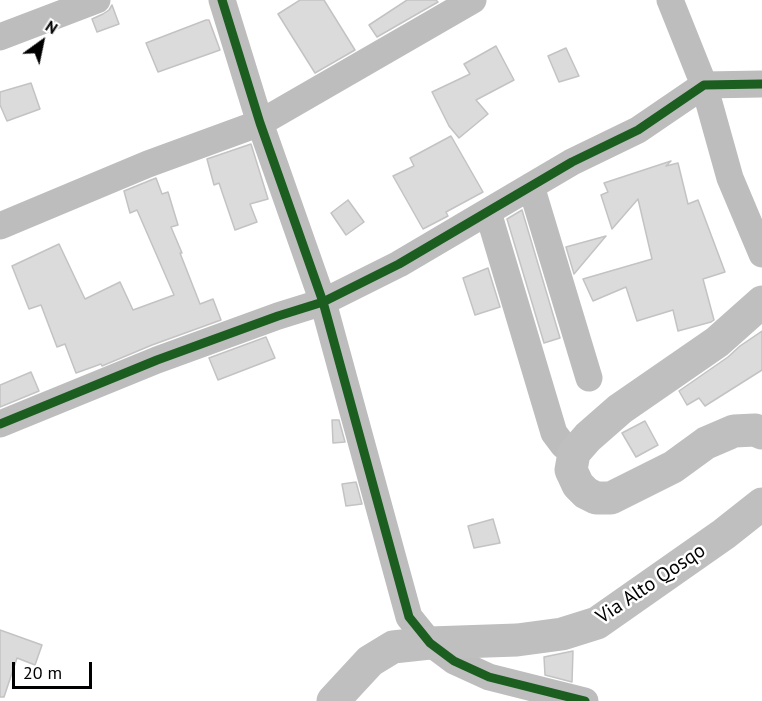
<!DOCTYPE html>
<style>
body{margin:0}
#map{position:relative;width:762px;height:701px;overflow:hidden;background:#fff;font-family:"PT Sans",sans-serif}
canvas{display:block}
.north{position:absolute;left:12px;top:12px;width:60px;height:60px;-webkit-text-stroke:4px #fff;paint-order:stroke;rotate:33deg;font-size:16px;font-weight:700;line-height:24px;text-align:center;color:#000}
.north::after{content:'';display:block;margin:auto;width:21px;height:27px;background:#000;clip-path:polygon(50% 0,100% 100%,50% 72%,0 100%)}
.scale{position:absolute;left:12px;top:662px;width:80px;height:27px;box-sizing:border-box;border:3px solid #000;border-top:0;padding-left:8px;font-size:18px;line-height:21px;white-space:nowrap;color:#000;-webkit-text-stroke:4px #fff;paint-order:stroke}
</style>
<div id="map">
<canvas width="762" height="701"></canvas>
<div class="north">N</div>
<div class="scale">20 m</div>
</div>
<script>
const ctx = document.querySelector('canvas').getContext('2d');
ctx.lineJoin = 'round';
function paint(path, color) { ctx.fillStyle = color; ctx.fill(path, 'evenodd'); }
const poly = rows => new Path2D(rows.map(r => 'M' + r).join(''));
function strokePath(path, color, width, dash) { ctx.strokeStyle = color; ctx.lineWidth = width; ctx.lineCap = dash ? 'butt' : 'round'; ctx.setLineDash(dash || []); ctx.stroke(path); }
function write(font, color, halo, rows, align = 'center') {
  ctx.font = font + ' "PT Sans",sans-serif'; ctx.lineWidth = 5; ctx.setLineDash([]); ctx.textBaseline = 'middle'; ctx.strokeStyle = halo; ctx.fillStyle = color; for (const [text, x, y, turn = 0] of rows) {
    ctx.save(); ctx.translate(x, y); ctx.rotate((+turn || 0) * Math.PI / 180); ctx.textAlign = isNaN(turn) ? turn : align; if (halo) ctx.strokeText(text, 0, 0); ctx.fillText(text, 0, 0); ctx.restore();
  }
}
const building = poly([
 [300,0,324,0,355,50,315,73,278,14,300,0],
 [407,0,436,0,438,2,377,37,369,25,407,0],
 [112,5,119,24,97,32,92,19,103,14,109,10,112,5],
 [206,20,209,20,220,50,158,72,146,43,206,20],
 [496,46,514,80,476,100,488,114,459,138,449,126,432,92,470,74,464,64,496,46],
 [566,48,579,76,559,82,548,56,566,48],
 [31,83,40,109,7,121,0,105,0,92,31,83],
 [451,136,483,192,446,212,448,216,423,229,393,176,414,166,410,158,451,136],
 [251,144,268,199,250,204,257,222,235,230,219,183,214,185,207,159,251,144],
 [671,161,666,166,678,163,688,204,698,200,725,272,703,279,714,320,711,322,678,331,673,310,637,321,626,287,593,301,583,279,652,259,638,199,612,229,601,195,608,192,604,183,671,161],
 [156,178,162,194,168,192,178,225,171,227,182,253,180,253,200,304,213,299,221,320,152,345,102,366,101,364,76,373,65,344,57,347,41,305,29,309,12,266,59,244,85,299,120,282,133,310,174,295,137,210,130,213,124,191,156,178],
 [348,200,364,222,346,235,331,213,348,200],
 [522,210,560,338,544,343,507,219,522,210],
 [606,236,574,274,566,247,606,236],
 [488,268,500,307,475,315,463,278,488,268],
 [762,331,762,370,705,406,699,398,687,405,679,391,728,357,740,346,762,331],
 [266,337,275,358,218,380,209,358,266,337],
 [31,372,39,391,0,407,0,385,31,372],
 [332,420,339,420,345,442,333,443,332,420],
 [645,421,658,445,636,457,622,433,645,421],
 [356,482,362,504,346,506,342,484,356,482],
 [493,519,500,543,474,548,468,526,493,519],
 [0,630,42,645,35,665,17,658,4,697,0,697,0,630],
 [573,651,572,682,545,675,544,657,573,651]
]);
paint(building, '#dbdbdb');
strokePath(building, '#c3c3c3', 1.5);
strokePath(poly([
 [222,0,260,123,323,302,409,617,430,643,454,661,489,677,585,701],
 [670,0,704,85,730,178,762,254],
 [0,37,97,0],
 [531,186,589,378],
 [488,212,554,433,563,445,574,453],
 [0,226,148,164,260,123,473,0],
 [0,424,157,360,278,316,323,302,399,264,572,162,638,130,704,85,762,84]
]), '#bdbdbd', 27);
strokePath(poly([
 [762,302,717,342,620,409,588,437,574,453,571,470,578,485,586,493,596,498,611,498,673,467,706,443,734,431,755,430,762,433],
 [333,701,370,661,393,647,430,643,517,640,562,634,597,623,724,534,762,504]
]), '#bfbfbf', 33);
strokePath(poly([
 [222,0,260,123,323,302,409,617,430,643,454,661,489,677,585,701],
 [0,424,157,360,278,316,323,302,399,264,572,162,638,130,704,85,762,84]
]), '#1b5e20', 9);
write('20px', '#000', '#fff', [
 ["Via Alto Qosqo",651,584,-34]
]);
</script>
